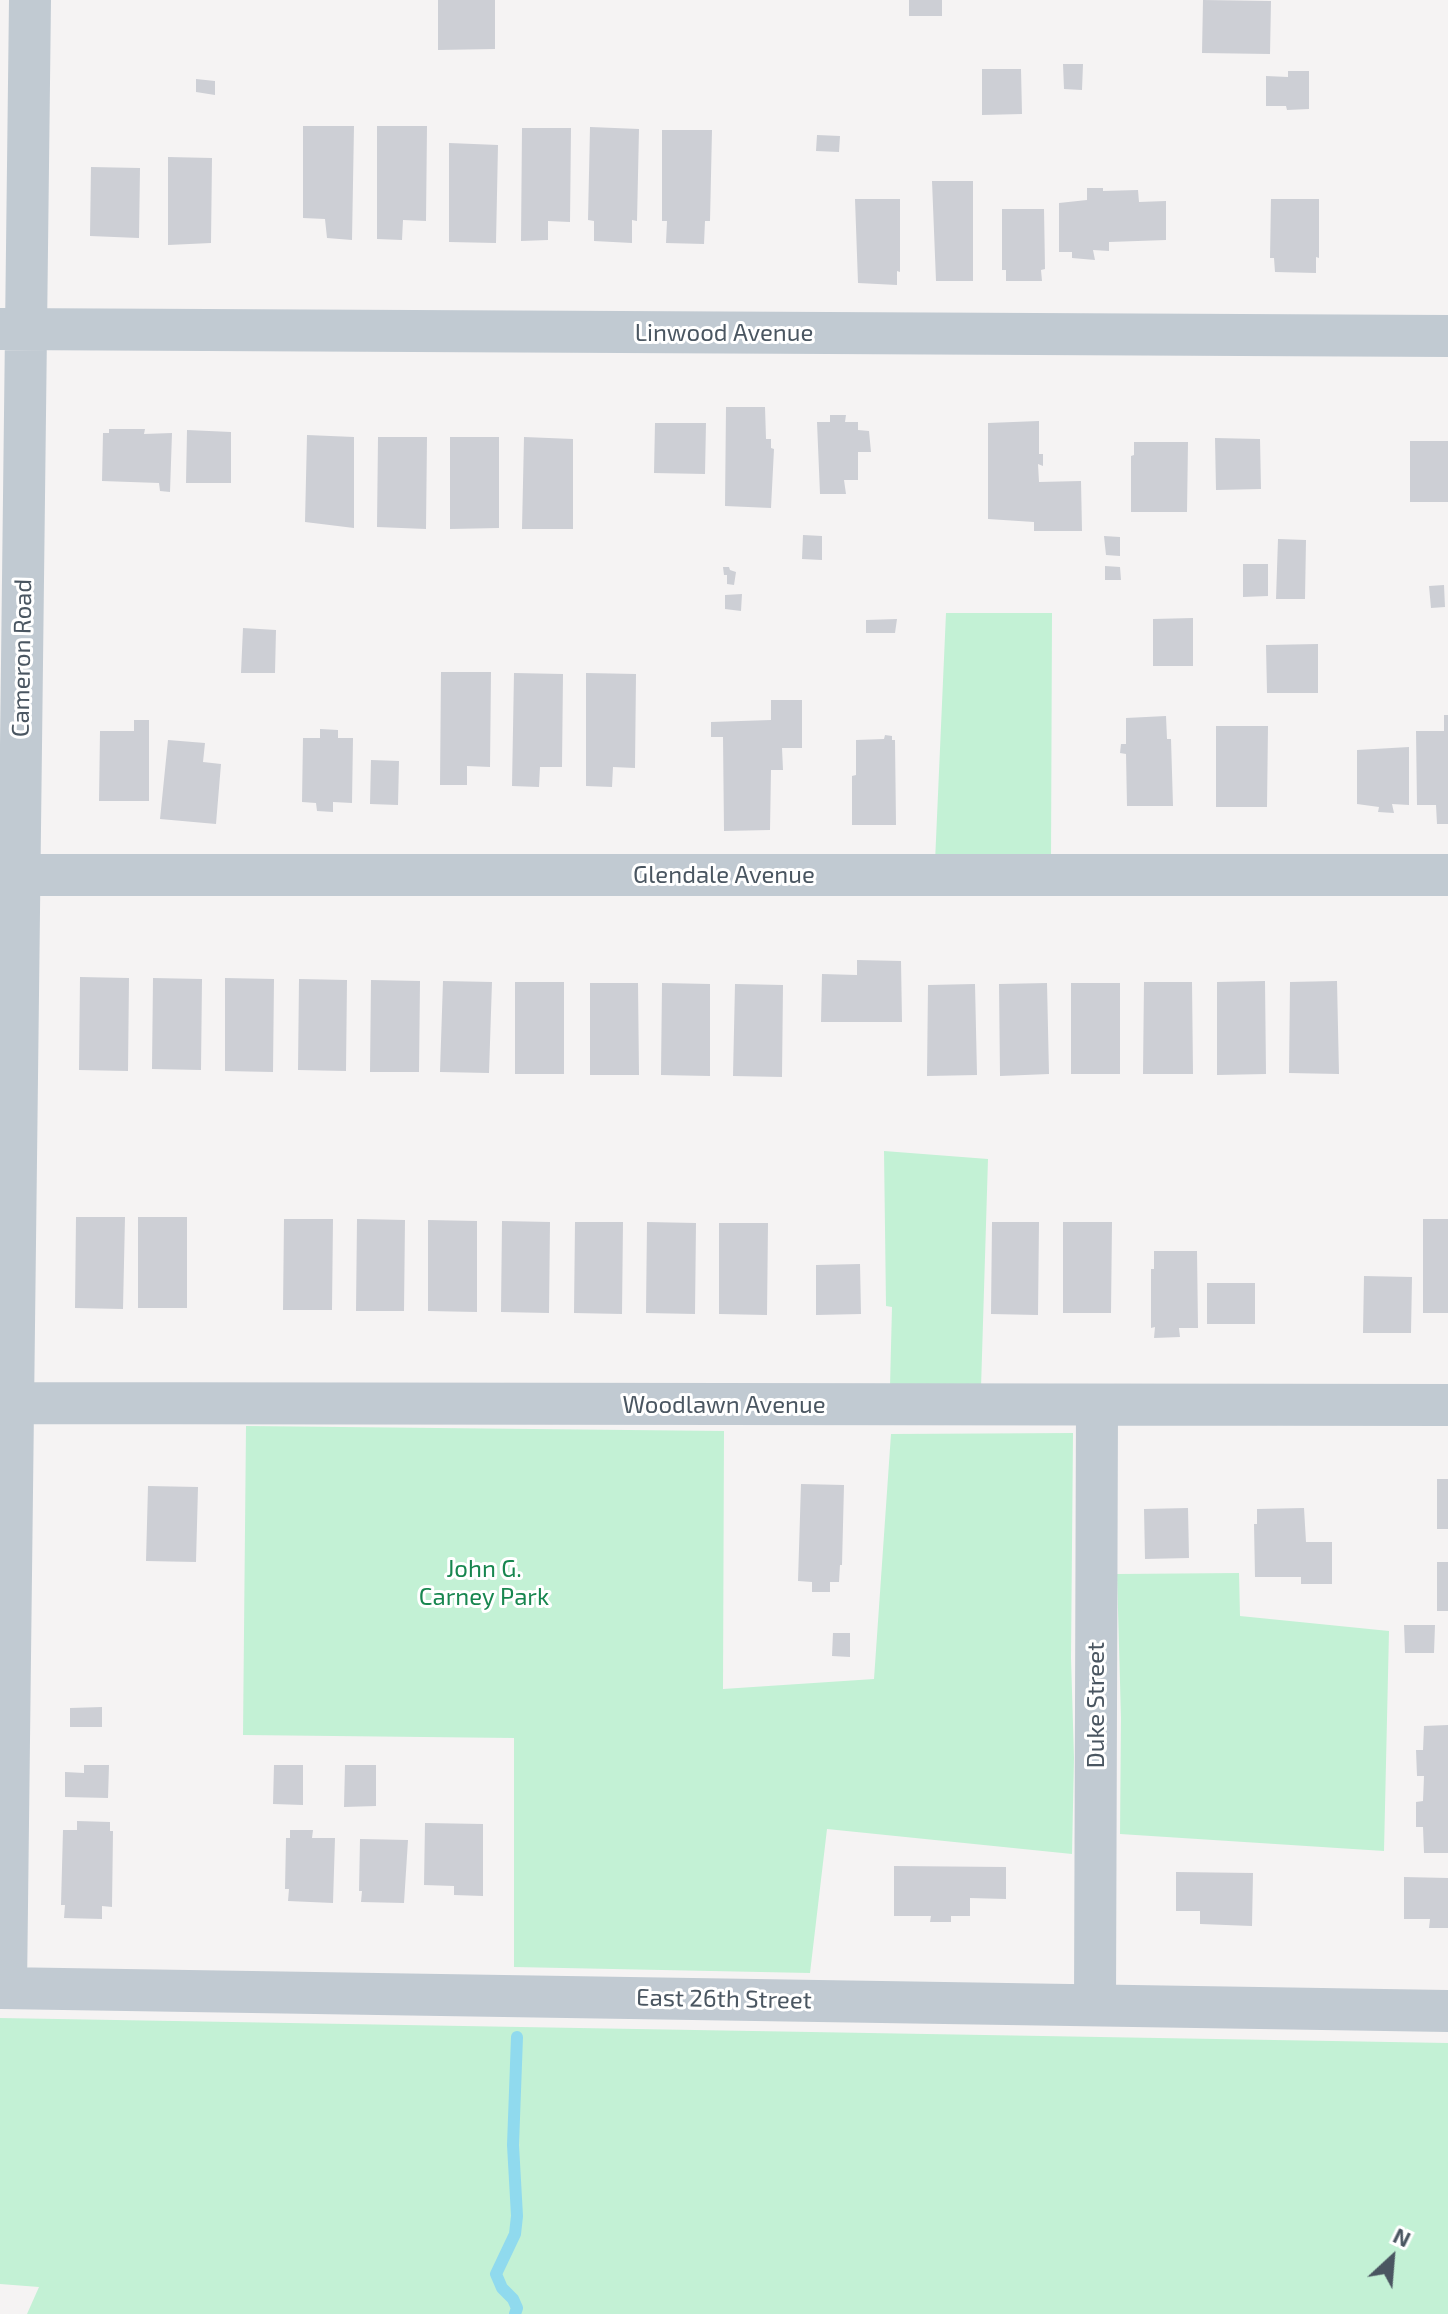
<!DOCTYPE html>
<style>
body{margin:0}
#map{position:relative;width:1448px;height:2314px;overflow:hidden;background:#f5f3f3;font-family:"Exo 2",sans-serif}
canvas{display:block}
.north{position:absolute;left:1352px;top:2218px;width:80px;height:80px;-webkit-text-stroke:6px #fff;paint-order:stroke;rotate:26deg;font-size:22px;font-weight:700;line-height:32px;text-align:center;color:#4a5661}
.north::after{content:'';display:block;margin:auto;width:28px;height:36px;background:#4a5661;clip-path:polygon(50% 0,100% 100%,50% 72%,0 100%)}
</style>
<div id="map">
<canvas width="1448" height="2314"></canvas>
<div class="north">N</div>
</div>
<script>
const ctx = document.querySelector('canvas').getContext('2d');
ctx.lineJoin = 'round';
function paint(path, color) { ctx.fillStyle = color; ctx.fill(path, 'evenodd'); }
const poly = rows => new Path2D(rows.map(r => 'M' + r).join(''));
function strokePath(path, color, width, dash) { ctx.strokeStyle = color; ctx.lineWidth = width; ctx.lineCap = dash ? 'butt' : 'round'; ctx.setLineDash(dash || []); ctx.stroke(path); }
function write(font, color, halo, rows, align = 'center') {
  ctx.font = font + ' "Exo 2",sans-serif'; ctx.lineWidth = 6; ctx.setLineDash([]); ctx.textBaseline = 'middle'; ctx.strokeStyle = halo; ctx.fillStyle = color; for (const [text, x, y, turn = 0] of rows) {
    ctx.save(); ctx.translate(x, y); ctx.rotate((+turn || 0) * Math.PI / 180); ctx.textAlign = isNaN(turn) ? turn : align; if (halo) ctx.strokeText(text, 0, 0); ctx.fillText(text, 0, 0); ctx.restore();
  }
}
paint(poly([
 [946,613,1052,613,1051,860,935,862],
 [884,1151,988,1159,981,1388,890,1387,892,1307,886,1306],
 [246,1426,724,1431,723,1689,874,1679,891,1434,1073,1433,1071,1658,1074,1758,1072,1854,827,1829,810,1973,514,1967,514,1738,243,1735],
 [1239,1573,1240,1616,1389,1631,1384,1851,1120,1834,1121,1718,1117,1574],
 [0,2018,1448,2043,1448,2314,27,2314,39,2287,0,2284]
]), '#c3f1d5');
strokePath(poly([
 [515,2314,517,2308,513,2299,502,2288,496,2274,515,2234,517,2216,513,2145,517,2037]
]), '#90daee', 12);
paint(poly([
 [438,0,495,0,495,49,438,50],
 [909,0,942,0,942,16,909,16],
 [1203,0,1271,1,1270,54,1202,53],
 [1063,64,1083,64,1082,90,1064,89],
 [982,69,1021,69,1022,114,982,115],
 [1288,71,1309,71,1309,109,1287,110,1286,106,1266,106,1266,76,1288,77],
 [196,79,215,81,215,95,196,92],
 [303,126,354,126,352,240,327,238,325,219,303,218],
 [377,126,427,126,426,221,403,220,402,240,377,239],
 [590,127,639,129,637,221,632,220,632,243,594,241,594,221,588,220],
 [522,128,571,128,570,222,548,221,548,240,521,241],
 [662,130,712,130,710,221,705,221,704,244,666,243,667,221,662,221],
 [817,135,840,136,839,152,816,151],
 [449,143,498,145,496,243,449,242],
 [168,157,212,158,211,243,168,245],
 [91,167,140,168,139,238,90,236],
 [932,181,973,181,973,281,936,281],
 [1087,188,1103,188,1103,191,1138,190,1139,202,1166,201,1166,240,1109,242,1109,251,1093,250,1095,260,1072,258,1072,252,1059,252,1059,203,1087,200],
 [855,199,900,199,900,272,897,271,897,285,858,283],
 [1271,199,1319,199,1319,258,1316,257,1316,273,1275,272,1274,258,1270,258],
 [1002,209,1044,209,1045,269,1041,270,1042,281,1006,281,1006,270,1002,270],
 [726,407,765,407,766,439,771,439,771,448,774,449,771,508,725,506],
 [830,415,846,415,845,422,858,422,858,430,869,431,871,452,858,452,858,480,844,480,846,494,820,494,817,422,830,422],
 [1039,421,1039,454,1043,454,1043,466,1038,464,1039,482,1081,481,1082,531,1034,531,1034,522,988,519,988,423],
 [655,423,706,423,705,474,654,473],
 [109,429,145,429,144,434,172,433,170,492,160,491,159,483,102,481,103,433,109,433],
 [187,430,231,432,231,483,186,483],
 [307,435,354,437,354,528,305,522],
 [378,437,427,437,426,529,377,527],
 [450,437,499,437,499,528,450,529],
 [524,437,573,439,573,529,522,529],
 [1215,438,1260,439,1261,489,1216,490],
 [1410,441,1448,441,1448,502,1410,502],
 [1134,442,1188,442,1187,512,1131,512,1131,456,1134,455],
 [803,535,822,536,822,560,802,559],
 [1104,536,1120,537,1120,556,1106,555],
 [1278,539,1306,540,1305,599,1276,599],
 [1243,564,1268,564,1268,596,1243,597],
 [1105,566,1120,567,1121,580,1105,580],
 [723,567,729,567,730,570,736,572,734,585,727,584,727,575,724,575],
 [1444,585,1445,607,1431,608,1429,586],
 [742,594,741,611,725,609,725,595],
 [1193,618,1193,666,1153,666,1153,619],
 [897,619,895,633,866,633,866,620],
 [243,628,276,630,275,673,241,673],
 [1318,644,1318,693,1267,693,1266,645],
 [441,672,491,672,490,767,467,766,467,785,440,785],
 [514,673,563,674,562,767,540,767,539,787,512,786],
 [586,673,636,674,635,768,613,767,612,787,586,786],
 [771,700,802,700,802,748,782,748,783,770,771,770,770,830,724,831,723,737,711,737,711,722,771,720],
 [1444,715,1448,715,1448,824,1437,824,1436,805,1417,805,1416,731,1444,731],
 [1166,716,1167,739,1171,739,1173,806,1127,806,1126,754,1120,753,1121,744,1126,744,1126,718],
 [134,720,149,720,149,801,99,801,100,731,134,731],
 [1216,726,1268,726,1267,807,1216,807],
 [320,729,338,730,338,738,353,738,352,803,333,802,333,812,317,811,316,803,302,802,303,738,320,738],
 [885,735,892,736,892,740,895,740,896,825,852,825,852,776,856,775,856,740,884,739],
 [168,740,205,743,203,762,221,764,216,824,160,819],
 [1409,747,1409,805,1392,804,1394,813,1378,812,1379,807,1357,804,1357,750],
 [371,760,399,761,398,805,370,804],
 [857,960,901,961,902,1022,821,1022,822,974,857,975],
 [80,977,129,978,128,1071,79,1070],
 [153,978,202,979,201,1070,152,1069],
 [225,978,274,979,273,1072,225,1071],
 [299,979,347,980,346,1071,298,1070],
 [371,980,420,981,419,1072,370,1072],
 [443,981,492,982,489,1073,440,1072],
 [1265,981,1266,1074,1217,1075,1217,982],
 [1337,981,1339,1074,1289,1073,1290,982],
 [515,982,564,982,564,1074,515,1074],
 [1144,982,1192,982,1193,1074,1143,1074],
 [590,983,638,983,639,1075,590,1075],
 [662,983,710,984,710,1076,661,1075],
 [1047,983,1049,1074,1000,1076,999,984],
 [1071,983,1120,983,1120,1074,1071,1074],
 [735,984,783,985,782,1077,733,1076],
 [975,984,977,1075,927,1076,928,985],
 [76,1217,125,1217,123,1309,75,1308],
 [138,1217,187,1217,187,1308,138,1308],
 [284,1219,333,1219,332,1310,283,1310],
 [357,1219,405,1220,404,1311,356,1311],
 [1423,1219,1448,1219,1448,1313,1423,1313],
 [428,1220,477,1221,477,1312,428,1311],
 [502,1221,550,1222,549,1313,501,1312],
 [575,1222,623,1222,622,1314,574,1313],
 [647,1222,696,1223,695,1314,646,1313],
 [992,1222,1039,1222,1038,1315,991,1314],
 [1063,1222,1112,1222,1111,1313,1063,1313],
 [719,1223,768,1223,767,1315,719,1314],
 [1154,1251,1197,1251,1198,1328,1179,1328,1180,1337,1154,1338,1155,1327,1151,1328,1151,1269,1154,1269],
 [860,1264,861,1314,816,1315,816,1265],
 [1364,1276,1412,1277,1411,1333,1363,1333],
 [1207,1283,1255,1283,1255,1324,1207,1324],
 [1437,1479,1448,1479,1448,1529,1437,1529],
 [801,1484,844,1485,842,1565,840,1565,839,1582,830,1582,830,1592,812,1592,812,1582,798,1581],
 [148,1486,198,1487,196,1562,146,1561],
 [1188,1508,1189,1558,1145,1559,1144,1509],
 [1304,1508,1306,1542,1332,1542,1332,1584,1301,1584,1301,1577,1255,1577,1254,1524,1257,1524,1257,1509],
 [1437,1562,1448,1562,1448,1611,1437,1611],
 [1404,1625,1435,1625,1434,1653,1405,1653],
 [833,1633,850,1633,850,1657,832,1656],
 [102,1707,102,1727,70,1727,70,1708],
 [1448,1725,1448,1853,1424,1853,1423,1827,1416,1827,1416,1802,1423,1801,1424,1776,1417,1776,1416,1750,1423,1750,1424,1726],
 [84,1765,109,1765,108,1798,65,1797,65,1772,84,1773],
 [274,1765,303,1765,303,1805,273,1804],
 [345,1765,376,1765,376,1806,344,1807],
 [77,1821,110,1822,110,1831,113,1831,112,1907,102,1906,102,1919,64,1918,65,1905,61,1905,63,1830,77,1830],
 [425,1823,483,1824,483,1896,454,1895,454,1886,424,1885],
 [290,1830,313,1830,312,1838,335,1838,333,1903,288,1901,289,1889,285,1889,286,1838,290,1838],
 [360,1839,408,1840,404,1903,361,1902,362,1891,359,1891],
 [894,1866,1006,1867,1006,1899,970,1898,970,1916,951,1916,951,1922,930,1922,931,1916,894,1916],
 [1176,1872,1253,1873,1252,1926,1200,1924,1200,1911,1176,1911],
 [1404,1877,1448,1878,1448,1928,1429,1928,1430,1919,1404,1919]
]), '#cdcfd5');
strokePath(poly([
 [0,329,1448,336],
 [0,875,1448,875],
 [0,1403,1448,1405],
 [0,1988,1448,2011],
 [6,1988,30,0],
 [1095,2004,1097,1406]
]), '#c1cad2', 42);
write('24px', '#4a5661', '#fff', [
 ["Linwood Avenue",724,333],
 ["Cameron Road",22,658,-89],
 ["Glendale Avenue",724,875],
 ["Woodlawn Avenue",724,1405],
 ["Duke Street",1096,1705,-90],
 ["East 26th Street",724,1999,1]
]);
write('24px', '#17864f', '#fff', [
 ["John G.",484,1569],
 ["Carney Park",484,1597]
]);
</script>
